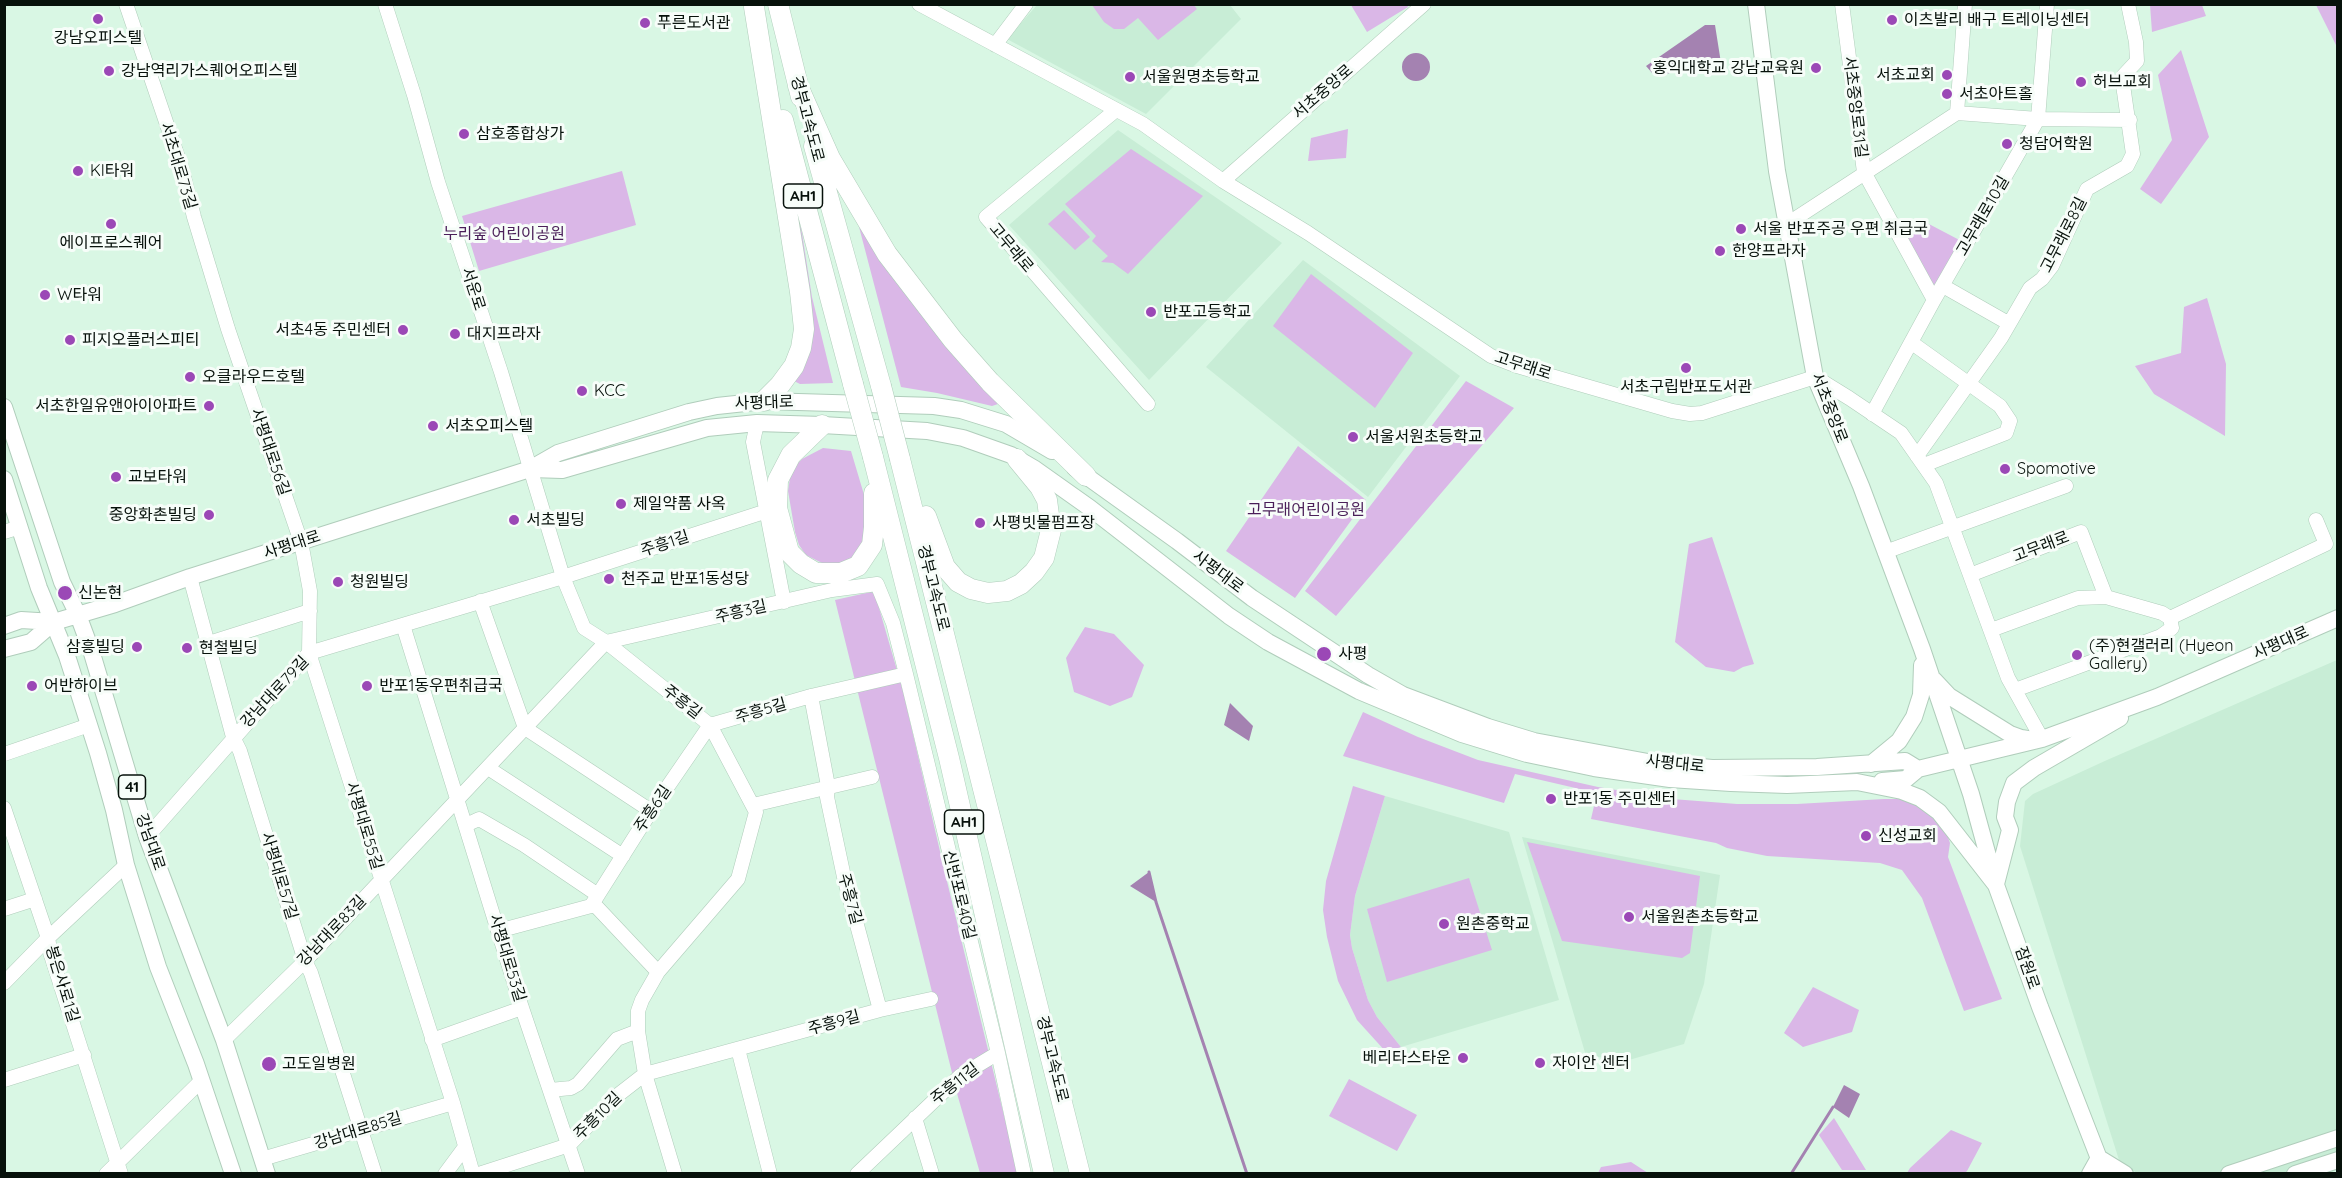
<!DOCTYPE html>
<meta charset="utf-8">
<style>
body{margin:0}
#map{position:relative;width:2342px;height:1178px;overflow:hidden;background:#d9f7e4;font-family:Quicksand,sans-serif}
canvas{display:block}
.frame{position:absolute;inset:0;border:6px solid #07110b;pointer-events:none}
</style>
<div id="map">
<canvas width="2342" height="1178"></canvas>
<div class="frame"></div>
</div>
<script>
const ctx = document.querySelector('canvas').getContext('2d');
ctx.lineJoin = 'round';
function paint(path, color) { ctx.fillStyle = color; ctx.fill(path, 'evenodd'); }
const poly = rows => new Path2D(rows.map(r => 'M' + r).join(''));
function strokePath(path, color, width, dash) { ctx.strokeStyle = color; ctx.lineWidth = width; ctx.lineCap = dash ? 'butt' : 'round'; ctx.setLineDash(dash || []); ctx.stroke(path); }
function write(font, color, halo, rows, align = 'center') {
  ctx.font = font + ' Quicksand,"Noto Sans KR",sans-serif'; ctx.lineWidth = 6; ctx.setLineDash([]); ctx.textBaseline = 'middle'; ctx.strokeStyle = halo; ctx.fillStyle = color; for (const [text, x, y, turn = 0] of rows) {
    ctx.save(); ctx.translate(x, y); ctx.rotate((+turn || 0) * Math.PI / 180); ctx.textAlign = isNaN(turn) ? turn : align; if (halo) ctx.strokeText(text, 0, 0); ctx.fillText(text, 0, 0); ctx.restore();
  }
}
paint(poly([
 [1037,5,1230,5,1241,19,1146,114,1007,39],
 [1118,130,1282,243,1149,380,1009,225],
 [1303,260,1460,376,1368,497,1206,367],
 [2337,660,2337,1170,2327,1174,2138,1174,2119,1160,2020,846,2025,801,2033,794,2107,760],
 [1385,796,1509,832,1559,1000,1401,1047,1377,1017,1368,1000,1352,948,1350,935,1355,896],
 [1522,837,1720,875,1704,984,1684,1044,1629,1060,1586,1056]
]), '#c8edd6');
paint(poly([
 [1193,4,1197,9,1158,40,1138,18,1124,29,1114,29,1104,22,1092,5],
 [1407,5,1408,7,1367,32,1351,5],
 [2150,5,2202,5,2206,16,2152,32],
 [2316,5,2337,5,2337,47],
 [2181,50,2209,137,2161,204,2140,189,2172,140,2158,75],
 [1348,129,1346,158,1308,161,1311,138],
 [1131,149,1203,196,1128,274,1113,263,1101,262,1108,256,1092,241,1096,236,1065,204],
 [622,171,636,225,479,271,462,216],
 [791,190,802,233,812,297,833,383,800,384,794,381,800,374],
 [853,204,988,386,998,404,992,406,937,393,901,387],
 [1064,210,1090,237,1075,250,1048,224],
 [1927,223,1967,244,1934,300,1899,237],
 [1311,274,1413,353,1375,408,1273,326],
 [2207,298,2226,364,2225,436,2154,394,2135,366,2181,353,2184,307],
 [1466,381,1514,408,1336,616,1305,591],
 [1298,446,1366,500,1295,598,1226,551],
 [823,448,851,451,868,508,865,545,849,562,826,565,806,555,799,545,795,532,788,491,790,478,796,465,802,459],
 [1712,537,1754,664,1743,667,1734,672,1706,667,1675,642,1689,544],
 [871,592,875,594,903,691,945,873,1018,1173,980,1173,958,1097,835,600],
 [1085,627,1114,634,1144,665,1132,697,1110,706,1074,692,1066,658],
 [1363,712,1418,737,1478,760,1598,787,1672,799,1737,804,1797,804,1884,799,1900,799,1915,803,1933,814,1945,829,1950,843,1948,857,2002,999,1964,1011,1922,898,1902,870,1880,863,1767,856,1727,848,1716,843,1591,819,1597,793,1515,774,1504,803,1343,756],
 [1353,786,1385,796,1355,896,1350,935,1352,948,1368,1000,1377,1017,1401,1047,1386,1052,1357,1020,1338,981,1327,937,1323,910,1326,881],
 [1527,842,1700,876,1690,953,1682,958,1562,941],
 [1469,878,1492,950,1387,982,1367,909],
 [1813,987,1859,1010,1852,1032,1803,1047,1784,1033],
 [1349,1079,1417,1115,1397,1151,1329,1116],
 [1834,1118,1866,1170,1842,1170,1819,1135],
 [1951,1130,1982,1143,1967,1171,1964,1174,1907,1173,1910,1168],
 [1631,1162,1648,1173,1598,1173,1601,1167]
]), '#dab7e7');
paint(poly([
 [1705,25,1715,25,1721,63,1665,74,1653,74,1646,66],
 '1402 67a14 14 0 1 1 28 0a14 14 0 1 1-28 0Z',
 [1230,703,1253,726,1249,741,1224,725],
 [1149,872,1156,902,1130,886],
 [1844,1085,1860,1094,1849,1118,1833,1107]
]), '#a482b1');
strokePath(poly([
 [1149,872,1156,902,1247,1174],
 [1791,1174,1833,1107]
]), '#a482b1', 3);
const minor = poly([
 [126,4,182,169,194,217,228,329,301,542,310,591,309,653,453,1103,473,1174],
 [385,4,414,95,438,182,501,372,563,577,584,628,606,642,710,725,756,812,738,879,658,972,642,1000,638,1011,638,1031,645,1074,675,1174],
 [919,4,1143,124,1223,181,1308,233,1491,356,1517,366,1672,411,1690,414,1702,413,1815,377,1849,398,1901,433,1936,483,2008,678,2042,739],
 [1842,4,1864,172,1934,300],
 [995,45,1026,4],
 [1116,110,986,217,1148,404],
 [1957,113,2038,119,2130,120],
 [1957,113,1965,4],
 [1223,181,1424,4],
 [1787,224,1957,113],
 [1943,286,2008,323],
 [1912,343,2000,406,2010,421,2006,433,1924,465],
 [1872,414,1934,300,2038,119,2047,4],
 [757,423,753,442,784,602],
 [1917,456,2001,338,2030,288,2042,279,2052,266,2087,189,2127,166,2133,154,2123,85,2123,76,2137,61,2136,42,2128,4],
 [4,532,20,527],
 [1885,552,2066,486],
 [1970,575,2081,532,2106,597],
 [190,577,233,737,240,751,305,961,311,973,375,1174],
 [480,601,525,728,651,811],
 [2170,618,2326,544,2316,520],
 [403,625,522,1008,578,1174],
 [1991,630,2078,598,2106,597,2162,613,2170,618,2172,628,2161,636,2015,690],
 [606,642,832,590,877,584,893,623,906,674,998,1053,1024,1174],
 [209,643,310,611],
 [811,696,828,786,827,797,844,877,880,1010],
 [4,754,89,725],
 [488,768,623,856],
 [753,805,872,777],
 [4,808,48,938,51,955,121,1174],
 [466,825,479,819,524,845,598,895],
 [147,837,309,653,563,577,767,511],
 [593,903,658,972],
 [4,909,35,899],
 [498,931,591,906,651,811,710,725,811,696,906,674],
 [4,983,48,938,126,865],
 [224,1040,305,961,606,642],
 [432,1040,522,1008],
 [738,1049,770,1174],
 [4,1080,84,1055],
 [550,1090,571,1088,578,1084,617,1039,638,1031],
 [915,1118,932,1174],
 [262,1159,453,1103],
 [106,1174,201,1081],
 [445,1174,465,1147],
 [479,1174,569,1145,618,1095,645,1074,880,1010,931,999],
 [857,1174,960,1076,998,1053]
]);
const major = poly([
 [1756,4,1777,171,1815,377,1861,486,1922,649,1971,794,1996,885,2040,1007,2105,1174],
 [4,407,62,582,78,615,91,650,147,837,224,1040,267,1174],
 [1075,468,1177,541,1252,598,1368,675,1403,695,1488,727,1534,741,1648,762,1712,768,1817,767,1905,761,1918,769],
 [531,469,562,470,707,428,757,423,822,425,927,431,963,438,1011,455,1035,469,1090,508,1229,616,1268,642,1359,691,1462,734,1527,754,1594,768,1670,779,1731,783,1787,785,1857,782,1902,791,1920,798,1939,812,1996,885],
 [4,479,39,588,67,656,98,753,114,810,126,865,158,967,196,1064,233,1174],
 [4,626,21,620,54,622,115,604,190,577,530,469,558,453,689,412,717,406,764,401,934,406,961,410,1006,424,1052,451],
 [4,649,31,642,54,622],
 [1934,680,1949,696,2010,734,2021,738,2034,740],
 [1871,764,1899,741,1914,717,1921,695,1922,665],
 [1882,781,1906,779,1918,769,2042,739,2157,697,2338,618],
 [1996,884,2010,830,2005,817,2007,802,2014,783,2034,768,2120,718],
 [2099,1158,2125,1174],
 [2090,1174,2099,1158],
 [2229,1174,2338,1138],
 [2295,1174,2338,1160]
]);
const highway = poly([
 [778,4,801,97],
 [754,7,800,292,804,329,801,348,794,366,780,385,764,401],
 [798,86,830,158,887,254,953,340,990,382,1086,476],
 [783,120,853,384],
 [814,146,881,386],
 [822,425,791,455,778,480,777,508,789,552,801,564,816,573,841,573,858,566,872,545,874,527,874,493],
 [873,457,949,758,1044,1174],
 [900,459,1080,1174],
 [926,516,945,567,958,582,971,589,988,593,1007,591,1021,584,1034,572,1044,558,1051,530,1047,500,1040,487,1017,459]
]);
strokePath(minor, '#b0cdbb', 15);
strokePath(major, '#b0cdbb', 18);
strokePath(highway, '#b0cdbb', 21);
strokePath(minor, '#fff', 14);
strokePath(major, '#fff', 16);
strokePath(highway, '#fff', 20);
const highwayBridge = poly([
 [853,384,873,457],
 [881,386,900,459]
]);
strokePath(highwayBridge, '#b0cdbb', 21, []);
strokePath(highwayBridge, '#fff', 20);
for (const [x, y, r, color] of [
 [98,19,6,"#9b48b6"],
 [1892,20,6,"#9b48b6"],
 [645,23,6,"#9b48b6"],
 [1816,68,6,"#9b48b6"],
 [109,71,6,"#9b48b6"],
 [1947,75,6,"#9b48b6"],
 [1130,77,6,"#9b48b6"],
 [2081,82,6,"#9b48b6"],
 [1947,94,6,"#9b48b6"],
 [464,134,6,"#9b48b6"],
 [2007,144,6,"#9b48b6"],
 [78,171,6,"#9b48b6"],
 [111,224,6,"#9b48b6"],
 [1741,229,6,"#9b48b6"],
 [1720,251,6,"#9b48b6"],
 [45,295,6,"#9b48b6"],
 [1151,312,6,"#9b48b6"],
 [403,330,6,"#9b48b6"],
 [455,334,6,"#9b48b6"],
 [70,340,6,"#9b48b6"],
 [1686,368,6,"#9b48b6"],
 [190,377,6,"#9b48b6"],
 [582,391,6,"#9b48b6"],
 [209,406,6,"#9b48b6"],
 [433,426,6,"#9b48b6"],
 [1353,437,6,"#9b48b6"],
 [2005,469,6,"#9b48b6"],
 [116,477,6,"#9b48b6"],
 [621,504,6,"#9b48b6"],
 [209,515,6,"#9b48b6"],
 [514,520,6,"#9b48b6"],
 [980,523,6,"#9b48b6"],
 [609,579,6,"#9b48b6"],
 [338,582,6,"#9b48b6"],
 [65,593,8,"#9b48b6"],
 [137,647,6,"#9b48b6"],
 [187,648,6,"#9b48b6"],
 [1324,654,8,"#9b48b6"],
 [2077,655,6,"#9b48b6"],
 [32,686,6,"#9b48b6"],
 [367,686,6,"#9b48b6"],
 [1551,799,6,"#9b48b6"],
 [1866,836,6,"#9b48b6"],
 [1629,917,6,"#9b48b6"],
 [1444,924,6,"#9b48b6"],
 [1463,1058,6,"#9b48b6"],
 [1540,1063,6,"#9b48b6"],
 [269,1064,8,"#9b48b6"]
]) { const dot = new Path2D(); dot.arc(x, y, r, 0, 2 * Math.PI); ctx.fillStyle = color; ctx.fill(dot); strokePath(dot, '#f7fdf9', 2); }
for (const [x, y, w] of [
 [803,196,39],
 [132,787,27],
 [964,822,39]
]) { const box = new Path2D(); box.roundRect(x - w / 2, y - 12, w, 24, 4.5); ctx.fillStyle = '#f7fdf9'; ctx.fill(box); strokePath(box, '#07110b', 1.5); }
write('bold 15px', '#07110b', null, [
 ["AH1",803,196],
 ["41",132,787],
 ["AH1",964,822]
]);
write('16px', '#07110b', '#f7fdf9', [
 ["이츠발리 배구 트레이닝센터",1904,20],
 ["푸른도서관",657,23],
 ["강남오피스텔",98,38,"center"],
 ["홍익대학교 강남교육원",1804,68,"right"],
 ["강남역리가스퀘어오피스텔",121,71],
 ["서초교회",1935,75,"right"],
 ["서울원명초등학교",1142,77],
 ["허브교회",2093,82],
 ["서초아트홀",1959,94],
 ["삼호종합상가",476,134],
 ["청담어학원",2019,144],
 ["KI타워",90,171],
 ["서울 반포주공 우편 취급국",1753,229],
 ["에이프로스퀘어",111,243,"center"],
 ["한양프라자",1732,251],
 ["W타워",57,295],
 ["반포고등학교",1163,312],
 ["서초4동 주민센터",391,330,"right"],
 ["대지프라자",467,334],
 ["피지오플러스피티",82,340],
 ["오클라우드호텔",202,377],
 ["서초구립반포도서관",1686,387,"center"],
 ["KCC",594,391],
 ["서초한일유앤아이아파트",197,406,"right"],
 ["서초오피스텔",445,426],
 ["서울서원초등학교",1365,437],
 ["Spomotive",2017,469],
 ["교보타워",128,477],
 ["제일약품 사옥",633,504],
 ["중앙화촌빌딩",197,515,"right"],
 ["서초빌딩",526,520],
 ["사평빗물펌프장",992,523],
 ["천주교 반포1동성당",621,579],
 ["청원빌딩",350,582],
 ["신논현",78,593],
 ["(주)현갤러리 (Hyeon",2089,646],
 ["Gallery)",2089,664],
 ["삼흥빌딩",125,647,"right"],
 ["현철빌딩",199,648],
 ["사평",1338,654],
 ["어반하이브",44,686],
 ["반포1동우편취급국",379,686],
 ["반포1동 주민센터",1563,799],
 ["신성교회",1878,836],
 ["서울원촌초등학교",1641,917],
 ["원촌중학교",1456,924],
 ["베리타스타운",1451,1058,"right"],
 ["자이안 센터",1552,1063],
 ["고도일병원",282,1064]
], 'left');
write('16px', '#07110b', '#f7fdf9', [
 ["서초중앙로",1323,92,-41],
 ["서초중앙로31길",1855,107,83],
 ["경부고속도로",807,119,75],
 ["서초대로73길",178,166,73],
 ["고무래로10길",1983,216,-60],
 ["고무래로8길",2064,235,-63],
 ["고무래로",1011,248,50],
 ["서운로",473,289,72],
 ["고무래로",1523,366,18],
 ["사평대로",764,403,-2],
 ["서초중앙로",1829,408,69],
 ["사평대로56길",270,452,71],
 ["주흥1길",665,544,-18],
 ["사평대로",292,545,-18],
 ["고무래로",2041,547,-21],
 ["사평대로",1218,572,37],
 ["경부고속도로",933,588,76],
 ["주흥3길",741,612,-13],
 ["사평대로",2281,643,-24],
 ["강남대로79길",275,692,-47],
 ["주흥길",682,702,38],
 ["주흥5길",761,711,-16],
 ["사평대로",1675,764,6],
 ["주흥6길",653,809,-56],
 ["사평대로55길",364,826,73],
 ["강남대로",150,842,71],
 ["사평대로57길",279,876,73],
 ["신반포로40길",959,895,76],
 ["주흥7길",850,899,75],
 ["강남대로83길",332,931,-46],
 ["사평대로53길",507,958,73],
 ["잠원로",2027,968,71],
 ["봉은사로1길",62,984,73],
 ["주흥9길",834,1023,-15],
 ["경부고속도로",1052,1059,76],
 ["주흥11길",955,1084,-38],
 ["주흥10길",598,1116,-45],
 ["강남대로85길",358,1131,-17]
]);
write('16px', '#4a1f59', '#f7fdf9', [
 ["누리숲 어린이공원",504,234],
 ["고무래어린이공원",1306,510]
]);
</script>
